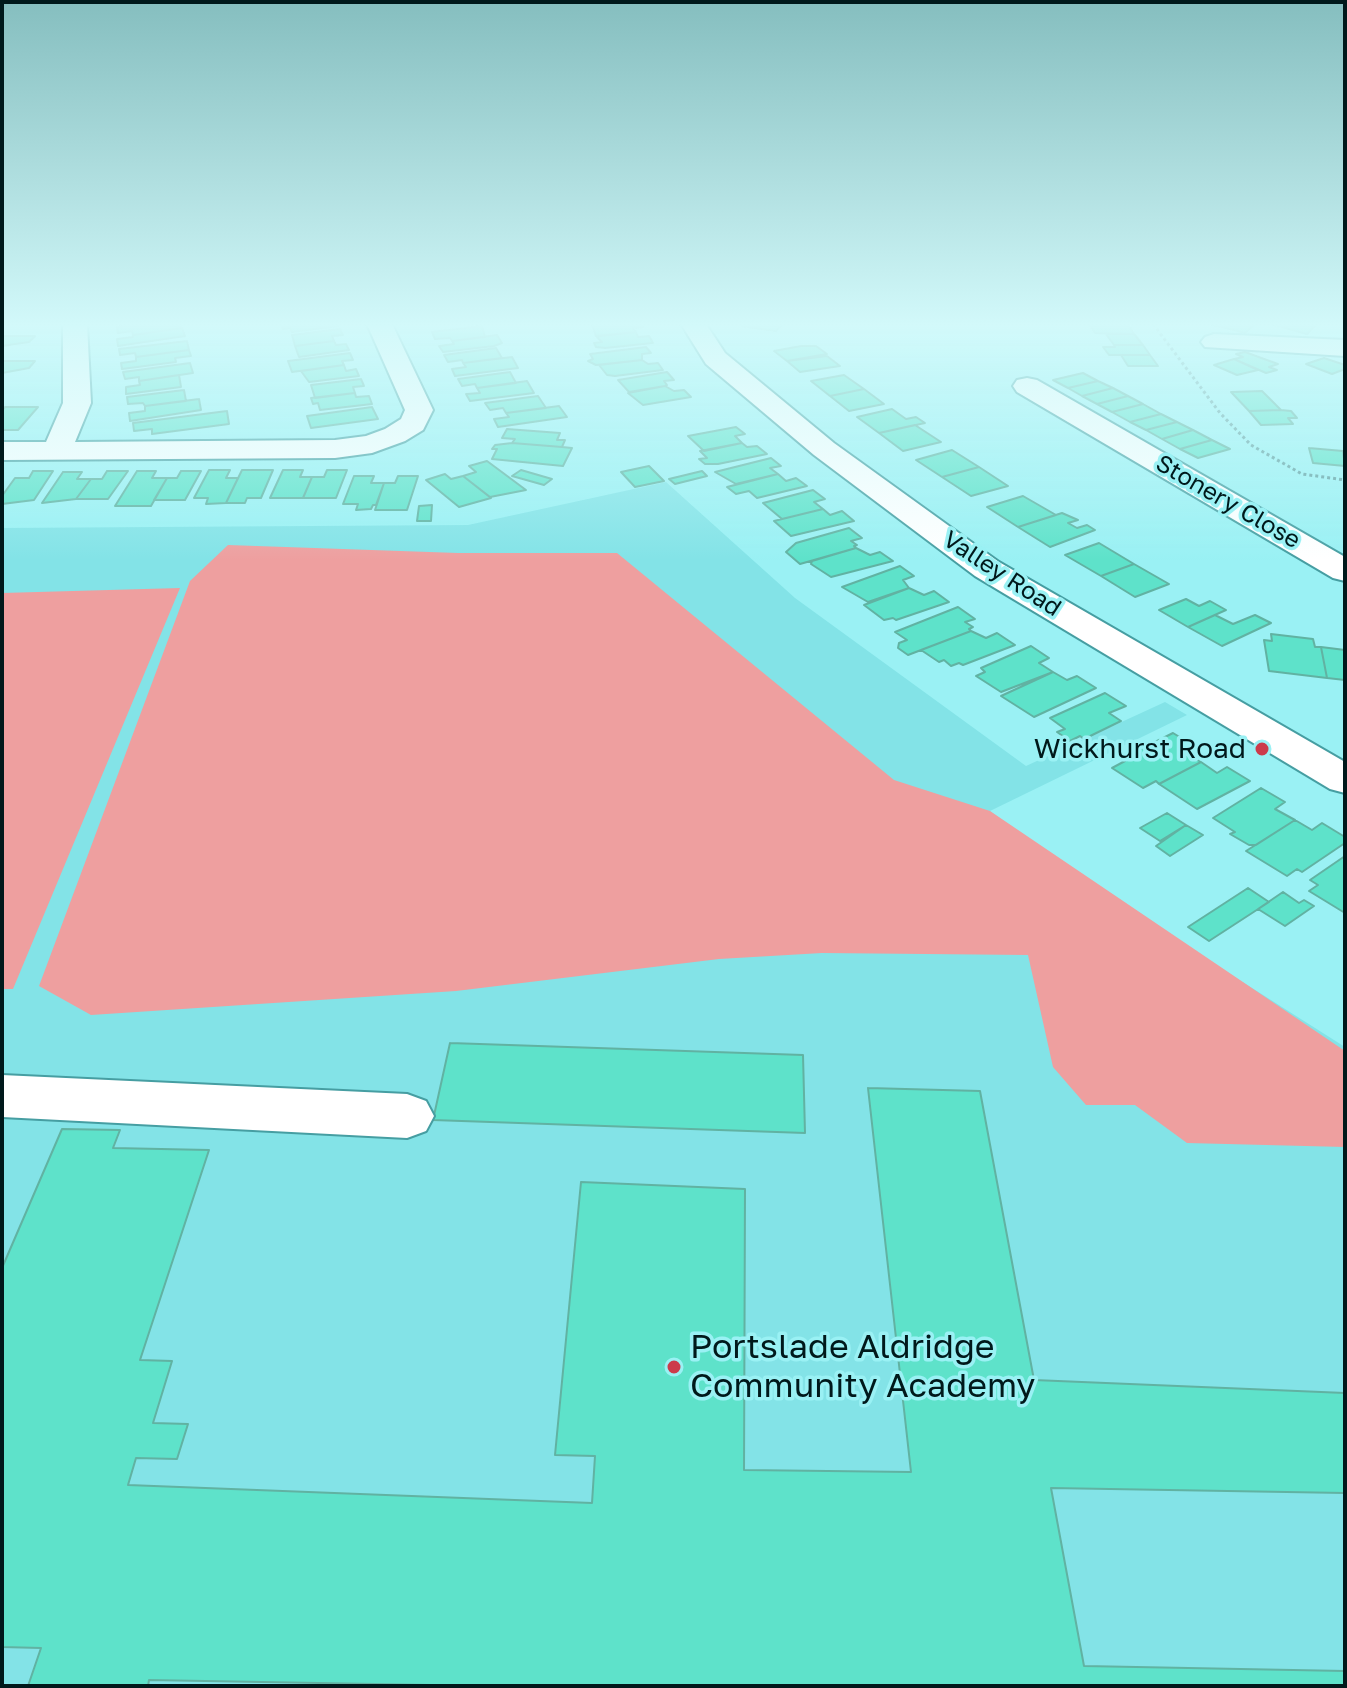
<!DOCTYPE html>
<style>
body{margin:0}
#map{position:relative;width:1347px;height:1688px;overflow:hidden;background:#9af1f4;font-family:"Golos Text",sans-serif}
canvas{display:block}
.frame{position:absolute;inset:0;border:4px solid #00191b;pointer-events:none}
</style>
<div id="map">
<canvas width="1347" height="1688"></canvas>
<div class="frame"></div>
</div>
<script>
const ctx = document.querySelector('canvas').getContext('2d');
ctx.lineJoin = 'round';
function paint(path, color) { ctx.fillStyle = color; ctx.fill(path, 'evenodd'); }
const poly = rows => new Path2D(rows.map(r => 'M' + r).join(''));
function strokePath(path, color, width, dash) { ctx.strokeStyle = color; ctx.lineWidth = width; ctx.lineCap = dash ? 'butt' : 'round'; ctx.setLineDash(dash || []); ctx.stroke(path); }
function write(font, color, halo, rows, align = 'center') {
  ctx.font = font + ' "Golos Text",sans-serif'; ctx.lineWidth = 7; ctx.setLineDash([]); ctx.textBaseline = 'middle'; ctx.strokeStyle = halo; ctx.fillStyle = color; for (const [text, x, y, turn = 0] of rows) {
    ctx.save(); ctx.translate(x, y); ctx.rotate((+turn || 0) * Math.PI / 180); ctx.textAlign = isNaN(turn) ? turn : align; if (halo) ctx.strokeText(text, 0, 0); ctx.fillText(text, 0, 0); ctx.restore();
  }
}
paint(poly([
 [666,482,795,598,1026,766,1165,702,1187,715,990,811,1096,889,1345,1047,1345,1686,2,1686,2,528,468,525]
]), '#83e3e7');
paint(poly([
 [228,545,458,553,617,553,894,780,990,811,1345,1051,1345,1147,1187,1143,1135,1105,1086,1105,1053,1067,1028,955,822,953,719,959,456,991,91,1015,39,986,190,581],
 [180,588,13,989,2,989,2,593]
]), '#ee9f9f');
const building = poly([
 [137,324,181,324,182,328,133,335,132,331,118,333,117,327,137,324],
 [281,324,337,324,338,326,292,332,290,328,283,329,281,324],
 [592,324,641,324,643,327,633,328,636,332,596,336,592,324],
 [742,324,783,324,776,331,741,326,742,324],
 [1089,324,1128,324,1134,334,1095,333,1089,324],
 [1210,324,1255,324,1245,333,1210,324],
 [1271,324,1317,324,1307,334,1271,324],
 [482,326,485,337,452,341,450,338,435,339,432,332,482,326],
 [182,328,185,336,118,346,117,339,133,337,133,335,182,328],
 [340,329,343,335,332,336,334,341,295,346,292,335,340,329],
 [636,332,638,337,649,336,653,343,605,348,596,347,594,343,602,342,597,337,600,336,636,332],
 [1106,334,1134,334,1143,345,1114,345,1106,334],
 [497,335,502,343,494,346,443,352,439,346,454,344,452,341,497,335],
 [2,336,35,336,29,342,2,346,2,336],
 [187,341,189,350,136,357,135,353,120,355,119,349,187,341],
 [334,341,336,345,346,344,349,350,299,357,295,346,334,341],
 [1114,345,1143,345,1150,355,1109,355,1103,347,1115,347,1114,345],
 [801,346,816,346,827,354,787,361,774,351,801,346],
 [646,347,651,353,642,354,642,360,596,365,588,361,593,359,590,354,646,347],
 [496,348,502,358,463,363,462,360,448,362,444,355,496,348],
 [189,350,191,356,175,358,176,362,122,369,121,363,136,361,136,357,189,350],
 [1245,352,1278,364,1269,367,1277,370,1266,373,1234,359,1243,357,1236,354,1245,352],
 [350,353,353,360,342,361,344,365,292,372,288,361,350,353],
 [1121,355,1150,355,1158,366,1128,366,1121,355],
 [827,356,840,366,800,372,787,361,827,356],
 [512,357,518,368,455,376,452,369,466,367,463,363,512,357],
 [1324,358,1345,365,1345,369,1332,374,1306,364,1324,358],
 [1234,359,1258,370,1237,375,1214,365,1234,359],
 [642,360,648,364,658,363,663,370,615,376,607,375,599,365,642,360],
 [2,361,35,361,29,368,2,373,2,361],
 [190,363,193,373,139,381,139,377,125,379,123,372,190,363],
 [344,365,346,371,356,369,359,376,309,382,301,371,344,365],
 [510,372,516,383,477,388,475,384,462,386,458,379,510,372],
 [667,372,674,380,664,381,667,385,665,386,629,392,618,380,667,372],
 [1083,373,1098,381,1068,388,1053,380,1083,373],
 [179,375,181,387,126,394,126,387,140,385,139,381,179,375],
 [844,375,864,389,830,396,811,381,844,375],
 [361,379,364,386,353,387,355,393,315,398,311,385,361,379],
 [527,381,534,393,470,401,466,394,480,393,477,388,527,381],
 [1098,381,1113,388,1082,396,1068,388,1098,381],
 [665,386,674,391,684,390,691,397,643,405,628,393,665,386],
 [1113,388,1128,396,1097,404,1082,396,1113,388],
 [864,389,884,404,849,411,830,396,864,389],
 [184,390,186,401,145,406,143,403,128,404,127,397,184,390],
 [1262,391,1281,410,1249,411,1231,392,1262,391],
 [355,393,356,397,369,396,372,404,320,410,318,403,313,404,311,398,355,393],
 [538,396,546,408,506,413,503,408,490,410,485,403,538,396],
 [1128,396,1143,404,1112,412,1097,404,1128,396],
 [199,399,201,410,130,421,129,413,145,411,145,406,199,399],
 [1143,404,1161,414,1130,422,1112,412,1143,404],
 [559,406,567,417,498,427,494,419,509,417,506,413,559,406],
 [5,407,38,407,18,430,2,430,2,411,5,407],
 [372,407,378,419,311,428,307,416,372,407],
 [892,409,906,419,916,417,925,423,879,433,857,417,892,409],
 [1281,410,1291,411,1297,418,1288,418,1293,424,1261,425,1249,411,1281,410],
 [227,411,229,424,152,434,152,429,134,431,133,423,227,411],
 [1161,414,1177,422,1146,430,1130,422,1161,414],
 [1177,422,1193,430,1162,439,1146,430,1177,422],
 [915,425,941,442,903,451,879,433,915,425],
 [736,427,745,434,735,436,742,443,704,451,688,436,736,427],
 [507,429,560,433,557,440,565,440,562,447,512,443,515,439,502,438,507,429],
 [1193,430,1212,440,1180,449,1162,439,1193,430],
 [1212,440,1230,449,1198,458,1180,449,1212,440],
 [512,443,562,447,572,448,563,466,492,459,497,449,492,449,495,445,512,443],
 [742,443,747,447,757,446,767,454,718,464,705,464,699,459,707,458,700,451,742,443],
 [1309,448,1343,451,1345,466,1313,463,1309,448],
 [952,450,979,467,942,477,916,460,952,450],
 [771,458,781,466,770,468,778,474,736,484,715,472,771,458],
 [487,461,526,490,490,497,463,476,476,472,469,466,487,461],
 [649,466,664,481,635,487,621,472,649,466],
 [979,467,1008,486,971,496,942,477,979,467],
 [209,470,230,470,226,478,238,478,226,503,206,504,208,498,194,498,209,470],
 [242,470,273,470,261,498,247,498,245,503,226,503,242,470],
 [283,470,303,470,300,477,312,477,303,498,270,498,283,470],
 [327,470,347,470,336,498,303,498,312,477,324,477,327,470],
 [521,470,552,479,544,485,512,476,521,470],
 [33,471,53,471,34,500,2,504,2,496,15,478,29,478,33,471],
 [107,471,128,471,108,499,76,499,91,479,102,479,107,471],
 [137,471,156,471,152,478,167,478,151,506,115,506,137,471],
 [181,471,201,471,185,500,154,500,167,478,177,478,181,471],
 [702,471,707,476,675,484,669,479,702,471],
 [63,472,82,472,77,479,91,479,76,499,42,503,63,472],
 [445,474,451,479,463,476,491,498,459,507,426,480,445,474],
 [778,474,786,481,796,478,807,486,757,498,749,491,736,494,727,487,778,474],
 [354,476,374,476,371,483,384,483,376,505,373,505,371,509,356,510,358,504,343,504,354,476],
 [398,476,418,476,407,510,375,510,384,483,395,483,398,476],
 [813,490,825,499,814,502,823,509,782,519,763,503,813,490],
 [1023,496,1056,515,1018,527,987,507,1023,496],
 [432,505,431,521,417,521,419,506,432,505],
 [823,509,830,515,842,511,854,521,791,536,774,521,823,509],
 [1062,513,1078,520,1068,523,1077,528,1087,525,1095,530,1050,547,1018,527,1062,513],
 [849,528,862,538,851,541,857,545,854,546,856,548,800,564,786,552,796,543,849,528],
 [1099,543,1134,564,1101,576,1065,555,1099,543],
 [856,548,870,555,880,552,893,561,831,577,811,564,812,561,856,548],
 [1134,564,1169,584,1135,597,1101,576,1134,564],
 [900,566,914,576,903,580,909,588,868,602,842,587,900,566],
 [909,588,924,595,934,591,949,602,896,620,893,618,884,620,864,605,909,588],
 [1186,599,1199,606,1210,601,1226,610,1188,627,1159,610,1186,599],
 [958,607,975,619,965,622,973,627,969,629,971,631,908,655,898,648,899,643,907,640,895,632,958,607],
 [1215,615,1233,624,1255,615,1271,623,1222,646,1188,627,1215,615],
 [971,631,986,638,997,633,1015,645,963,665,959,663,951,666,944,660,939,662,921,650,971,631],
 [1271,634,1313,639,1315,647,1321,647,1327,678,1269,671,1264,640,1272,641,1271,634],
 [1031,646,1049,658,1039,663,1053,672,1001,692,976,676,985,672,981,668,1031,646],
 [1321,647,1345,650,1345,680,1327,678,1321,647],
 [1053,672,1067,680,1077,676,1096,688,1034,717,1001,696,1053,672],
 [1105,693,1126,706,1109,713,1121,721,1084,739,1080,736,1070,741,1057,732,1065,729,1050,718,1105,693],
 [1173,733,1196,747,1186,753,1201,762,1159,784,1156,781,1143,788,1112,768,1125,761,1121,759,1173,733],
 [1201,762,1217,773,1227,767,1250,781,1197,809,1159,784,1201,762],
 [1261,788,1285,802,1275,809,1295,820,1256,845,1249,845,1230,834,1235,832,1213,818,1261,788],
 [1167,813,1186,825,1160,841,1140,828,1167,813],
 [1295,820,1312,830,1322,823,1345,837,1345,843,1302,872,1297,869,1287,876,1246,851,1295,820],
 [1186,825,1203,835,1170,856,1156,846,1186,825],
 [1345,856,1345,913,1309,891,1318,885,1310,880,1345,856],
 [1248,888,1269,902,1209,941,1188,927,1248,888],
 [1283,892,1299,903,1304,900,1314,906,1285,926,1258,909,1283,892],
 [450,1043,803,1055,805,1133,433,1120,450,1043],
 [868,1088,980,1091,1034,1380,1345,1393,1345,1493,1051,1488,1084,1666,1345,1671,1345,1686,487,1686,149,1680,148,1686,28,1686,41,1648,2,1647,2,1268,62,1129,120,1130,113,1148,209,1150,140,1360,172,1361,153,1423,188,1424,177,1459,136,1458,128,1485,592,1503,595,1456,555,1455,581,1182,745,1189,744,1470,911,1472,868,1088]
]);
paint(building, '#5ee2ca');
strokePath(building, '#61b2a2', 2);
const minor = poly([
 [63,324,87,324,91,403,75,442,335,440,366,436,385,429,401,419,405,410,367,324,392,324,433,410,423,430,405,441,372,453,335,458,2,460,2,442,46,442,63,403,63,324],
 [681,324,706,324,725,353,834,443,999,562,1345,762,1345,793,1330,789,975,576,814,455,706,364,681,324],
 [1214,334,1345,340,1345,356,1205,347,1201,342,1205,337,1214,334],
 [1027,378,1037,380,1345,557,1345,581,1333,578,1017,392,1013,386,1017,380,1027,378],
 [2,1075,407,1094,426,1101,434,1116,426,1131,407,1138,2,1117,2,1075]
]);
strokePath(minor, '#469ea2', 4);
strokePath(poly([
 [1153,324,1220,413,1251,445,1302,474,1345,480]
]), '#5f9ea1', 3, [3, 3]);
paint(minor, '#fff');
const sky = ctx.createLinearGradient(0, 0, 0, 560);
sky.addColorStop(0, '#85bebf');
sky.addColorStop(0.58, '#d2f9fa');
sky.addColorStop(1, '#d2f9fa00');
ctx.fillStyle = sky;
ctx.fillRect(0, 0, 1347, 560);
for (const [x, y, r, color] of [
 [1262,749,8,"#cc3b4b"],
 [674,1367,8,"#cc3b4b"]
]) { const dot = new Path2D(); dot.arc(x, y, r, 0, 2 * Math.PI); ctx.fillStyle = color; ctx.fill(dot); strokePath(dot, '#9af1f4', 3); }
write('24px', '#00191b', '#9af1f4', [
 ["Stonery Close",1228,502,30],
 ["Valley Road",1002,574,33]
]);
write('28px', '#00191b', '#9af1f4', [
 ["Wickhurst Road",1246,749]
], 'right');
write('34px', '#00191b', '#9af1f4', [
 ["Portslade Aldridge",690,1347],
 ["Community Academy",690,1386]
], 'left');
</script>
